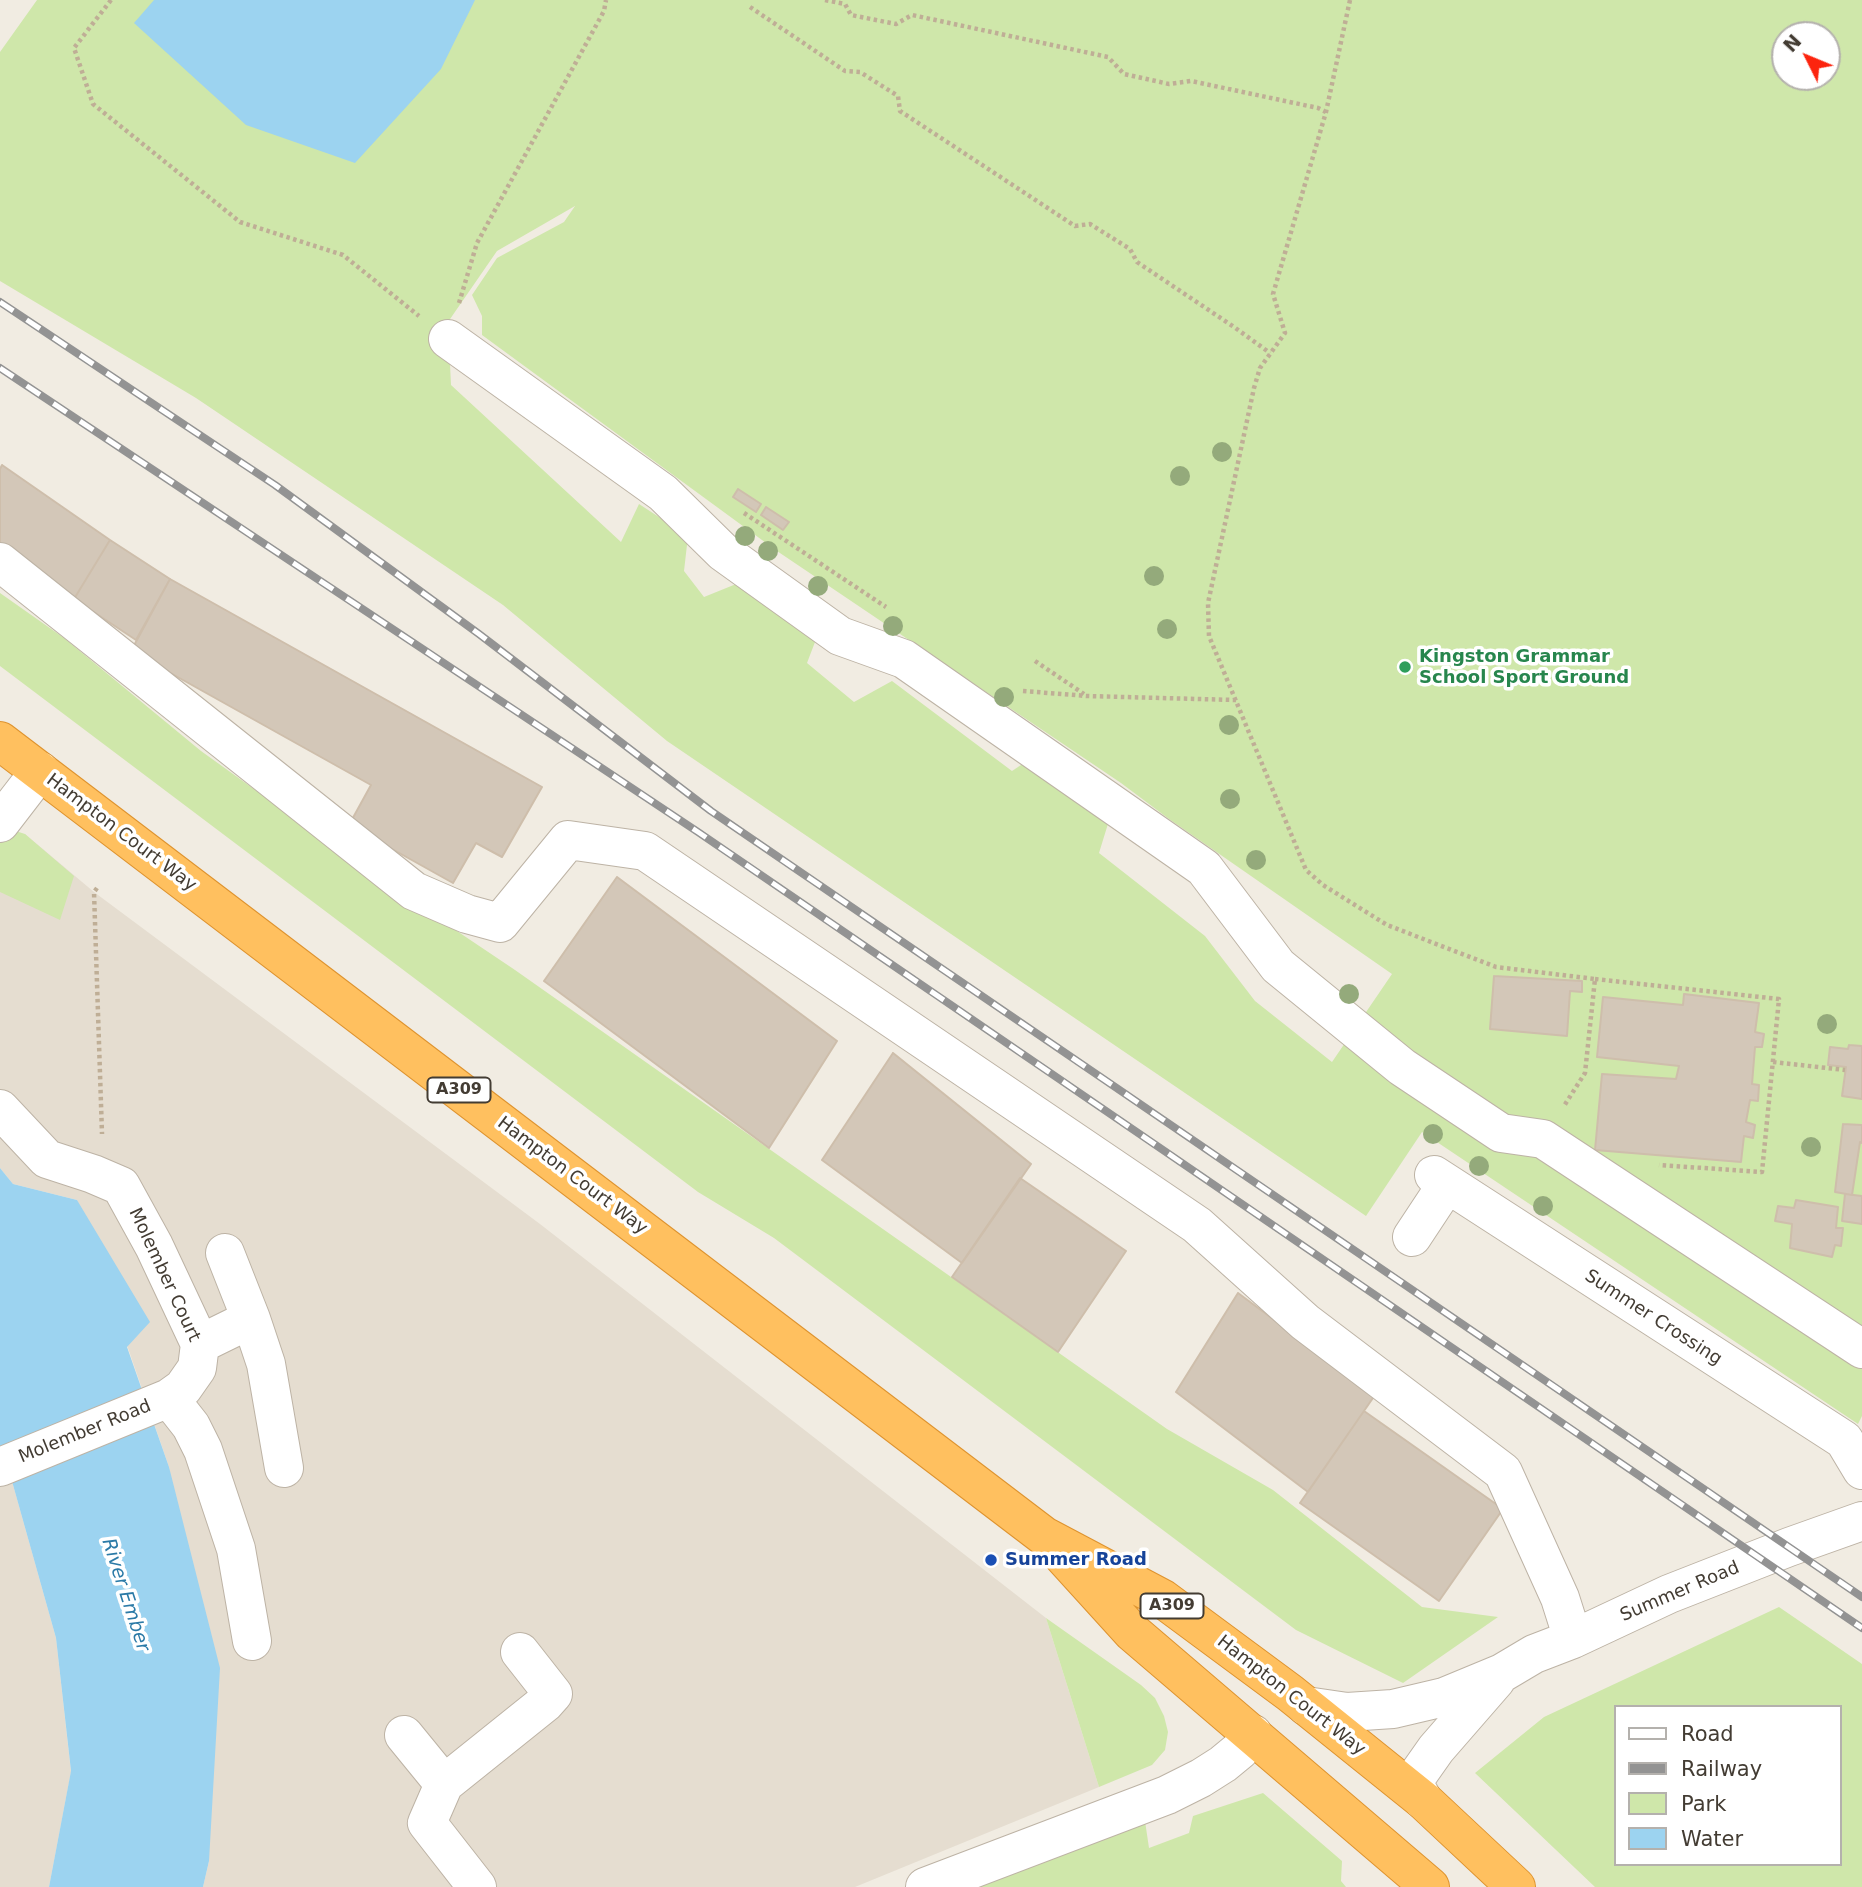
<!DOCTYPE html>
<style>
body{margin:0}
#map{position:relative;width:1862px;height:1887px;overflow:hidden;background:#f1ece2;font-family:"DejaVu Sans",sans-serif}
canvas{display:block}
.legend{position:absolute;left:1614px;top:1705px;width:228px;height:161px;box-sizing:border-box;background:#fff;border:2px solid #b4b1ad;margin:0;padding:9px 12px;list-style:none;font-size:21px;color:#433c33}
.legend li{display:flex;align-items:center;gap:14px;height:35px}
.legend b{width:35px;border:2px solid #b4b1ad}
.north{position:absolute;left:1771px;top:21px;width:70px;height:70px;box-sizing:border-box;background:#fff;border:2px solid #b4b1ad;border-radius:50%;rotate:313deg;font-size:19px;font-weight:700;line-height:28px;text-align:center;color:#433c33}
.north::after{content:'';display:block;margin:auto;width:24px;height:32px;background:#fc240e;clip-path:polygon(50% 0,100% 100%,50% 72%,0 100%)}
</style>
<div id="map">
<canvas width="1862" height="1887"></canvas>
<ul class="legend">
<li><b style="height:9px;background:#fff"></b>Road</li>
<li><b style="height:9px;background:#939393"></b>Railway</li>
<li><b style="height:19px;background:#cfe7aa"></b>Park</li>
<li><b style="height:19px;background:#9cd3f0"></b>Water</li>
</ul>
<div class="north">N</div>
</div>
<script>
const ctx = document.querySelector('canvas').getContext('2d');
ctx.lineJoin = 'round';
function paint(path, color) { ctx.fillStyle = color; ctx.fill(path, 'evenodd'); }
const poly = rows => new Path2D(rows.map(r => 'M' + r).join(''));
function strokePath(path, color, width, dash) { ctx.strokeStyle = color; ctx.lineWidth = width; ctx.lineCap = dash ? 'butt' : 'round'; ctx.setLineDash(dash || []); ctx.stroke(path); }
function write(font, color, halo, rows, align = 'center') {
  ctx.font = font + ' "DejaVu Sans",sans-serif'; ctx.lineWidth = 7; ctx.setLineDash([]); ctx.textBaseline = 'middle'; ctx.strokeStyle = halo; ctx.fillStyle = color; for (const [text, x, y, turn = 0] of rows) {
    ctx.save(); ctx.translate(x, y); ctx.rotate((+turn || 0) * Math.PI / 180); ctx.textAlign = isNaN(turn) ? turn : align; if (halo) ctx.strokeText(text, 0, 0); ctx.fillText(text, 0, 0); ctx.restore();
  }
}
paint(poly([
 [25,834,94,892,540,1224,1046,1618,1099,1787,855,1887,203,1887,209,1861,169,1467,77,1200,13,1184,0,1168,0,861],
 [0,1450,8,1467,56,1638,71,1772,49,1887,0,1887]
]), '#e5ddd0');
paint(poly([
 [37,0,1862,0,1862,1416,1858,1424,1422,1132,1366,1216,667,741,503,605,196,398,0,281,0,52],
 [1785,35,1827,35,1827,77,1785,77],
 [575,206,564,222,497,258,472,295,482,316,482,335,777,551,1121,783,1169,819,1392,974,1332,1062,1255,1001,1205,936,1099,853,1119,788,1054,743,1012,771,892,681,854,702,807,663,823,621,751,578,704,597,684,571,688,536,639,504,621,542,451,385,448,322,497,251],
 [0,593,64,638,201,751,375,876,515,970,1167,1429,1273,1490,1422,1607,1498,1617,1403,1683,1296,1630,774,1238,698,1192,0,666],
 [0,826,25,834,74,876,60,920,0,892],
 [1779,1607,1862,1664,1862,1887,1595,1887,1475,1773,1544,1717],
 [1615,1707,1839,1707,1839,1864,1615,1864],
 [1046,1618,1141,1685,1155,1698,1164,1716,1168,1732,1165,1750,1152,1765,1099,1787],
 [1263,1793,1342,1861,1341,1881,1346,1887,970,1887,1145,1821,1149,1848,1189,1833,1193,1816]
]), '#cfe7aa');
paint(poly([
 [154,0,475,0,441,69,355,163,246,125,134,23],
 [0,1168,13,1184,77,1200,150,1322,127,1347,169,1467,220,1668,209,1861,203,1887,49,1887,71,1771,56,1638,8,1467,0,1450]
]), '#9cd3f0');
const building = poly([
 [2,465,110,540,74,599,0,548,0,469,2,465],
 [738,489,761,504,756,512,733,497,738,489],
 [766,507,789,522,783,530,761,515,766,507],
 [110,540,170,579,136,640,74,599,110,540],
 [170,579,542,787,502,857,476,843,453,883,349,825,371,785,131,651,170,579],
 [617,877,837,1041,769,1148,544,981,617,877],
 [1494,976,1582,981,1582,992,1570,991,1567,1036,1490,1029,1494,976],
 [1684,994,1759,1003,1755,1032,1764,1034,1762,1047,1755,1047,1752,1084,1759,1085,1758,1101,1750,1100,1746,1122,1755,1125,1753,1138,1744,1136,1741,1162,1595,1150,1602,1074,1676,1079,1679,1066,1597,1057,1603,997,1683,1005,1684,994],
 [1849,1045,1862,1046,1862,1099,1842,1096,1846,1067,1828,1065,1830,1047,1848,1049,1849,1045],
 [893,1053,1031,1164,962,1263,822,1160,893,1053],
 [1843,1124,1862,1125,1862,1143,1860,1142,1852,1195,1835,1192,1843,1124],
 [1020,1178,1126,1251,1058,1352,952,1277,1020,1178],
 [1845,1194,1862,1196,1862,1224,1842,1221,1845,1194],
 [1796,1200,1838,1207,1836,1228,1843,1228,1841,1246,1835,1245,1832,1257,1790,1248,1792,1224,1775,1221,1778,1206,1794,1208,1796,1200],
 [1238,1293,1375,1395,1308,1492,1176,1392,1238,1293],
 [1364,1411,1503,1509,1439,1601,1300,1503,1364,1411]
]);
paint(building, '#d3c7b8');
strokePath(building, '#cebeab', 2);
const minor = poly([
 [448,339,663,493,723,552,840,636,904,659,1204,868,1278,966,1402,1067,1501,1133,1543,1139,1862,1349],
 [0,562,414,891,467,914,500,923,568,840,645,851,1197,1225,1305,1322,1503,1472,1560,1598,1573,1639],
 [0,823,40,771],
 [0,1109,47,1159,93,1174,121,1186,154,1246,200,1344,197,1368,183,1388,169,1398,0,1467],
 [1434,1175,1844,1440,1862,1470],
 [1412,1237,1447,1184],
 [225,1253,251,1319],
 [200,1344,251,1319,266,1364,284,1468],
 [169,1398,191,1426,203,1450,236,1549,252,1641],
 [1306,1706,1347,1712,1393,1709,1444,1697,1502,1673,1534,1654,1573,1639,1669,1594,1789,1547,1862,1521],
 [404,1735,444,1784],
 [1423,1800,1415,1786,1417,1776,1436,1749,1496,1680],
 [477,1887,427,1823,444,1784,545,1703,553,1694,520,1652],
 [925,1887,1167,1795,1201,1778,1223,1764,1240,1750,1253,1734]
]);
const highway = poly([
 [0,741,1044,1536,1163,1599,1290,1693,1423,1800,1516,1887],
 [1063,1556,1132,1632,1430,1887]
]);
strokePath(minor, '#bdb3a5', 40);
strokePath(highway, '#de932f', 40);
strokePath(poly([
 [111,0,74,48,93,104,240,222,343,255,419,316],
 [825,0,845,4,851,15,896,24,912,15,1108,57,1124,74,1169,84,1191,81,1318,108,1326,112],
 [1350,0,1326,112,1273,294,1285,333,1260,368,1254,388,1208,603,1209,636,1306,870,1323,885,1387,925,1496,967,1595,979,1585,1073,1564,1106],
 [750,7,845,71,860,72,898,96,900,111,1075,226,1090,224,1130,249,1137,262,1234,327,1270,353],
 [459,303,477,243,604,11,606,0],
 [744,513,886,607],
 [1035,661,1084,694],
 [1023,691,1087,696,1236,700],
 [97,888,94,892,102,1134],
 [1595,979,1779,999,1762,1172,1659,1165],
 [1773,1062,1845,1070]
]), '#bfae96', 4.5, [3.5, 3.5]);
strokePath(minor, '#fff', 38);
strokePath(highway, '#ffc05f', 38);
const rail = poly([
 [0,302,275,485,479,634,711,811,1862,1597],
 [0,368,698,832,1862,1628]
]);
strokePath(rail, '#939393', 8);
strokePath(rail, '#fff', 5, [16]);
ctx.fillStyle = '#94aa7b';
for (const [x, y] of [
 [1222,452],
 [1180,476],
 [745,536],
 [768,551],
 [1154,576],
 [818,586],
 [893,626],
 [1167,629],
 [1004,697],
 [1229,725],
 [1230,799],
 [1256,860],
 [1349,994],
 [1827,1024],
 [1433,1134],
 [1811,1147],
 [1479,1166],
 [1543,1206]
]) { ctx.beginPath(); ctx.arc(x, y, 10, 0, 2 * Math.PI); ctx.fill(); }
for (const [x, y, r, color] of [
 [1405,667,7,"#2e9e5b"],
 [991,1560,7,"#1a4fb4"]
]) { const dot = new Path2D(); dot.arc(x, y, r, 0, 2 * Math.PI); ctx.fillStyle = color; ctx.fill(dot); strokePath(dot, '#fff', 2.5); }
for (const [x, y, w] of [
 [459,1090,63],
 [1172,1606,63]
]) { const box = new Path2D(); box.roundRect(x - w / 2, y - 12.5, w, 25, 5); ctx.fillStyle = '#fff'; ctx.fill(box); strokePath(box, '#433c33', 2); }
write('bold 16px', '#433c33', null, [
 ["A309",459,1090],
 ["A309",1172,1606]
]);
write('bold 18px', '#27864d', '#fff', [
 ["Kingston Grammar",1419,657],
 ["School Sport Ground",1419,678]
], 'left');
write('18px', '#433c33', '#fff', [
 ["Hampton Court Way",121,833,37],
 ["Hampton Court Way",572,1176,37],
 ["Molember Court",164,1275,65],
 ["Summer Crossing",1653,1318,33],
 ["Molember Road",85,1432,-22],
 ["Summer Road",1680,1592,-23],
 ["Hampton Court Way",1291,1696,38]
]);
write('bold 18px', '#164399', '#fff', [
 ["Summer Road",1005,1560]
], 'left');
write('italic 19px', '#2b7aa7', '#fff', [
 ["River Ember",125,1595,72]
]);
</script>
